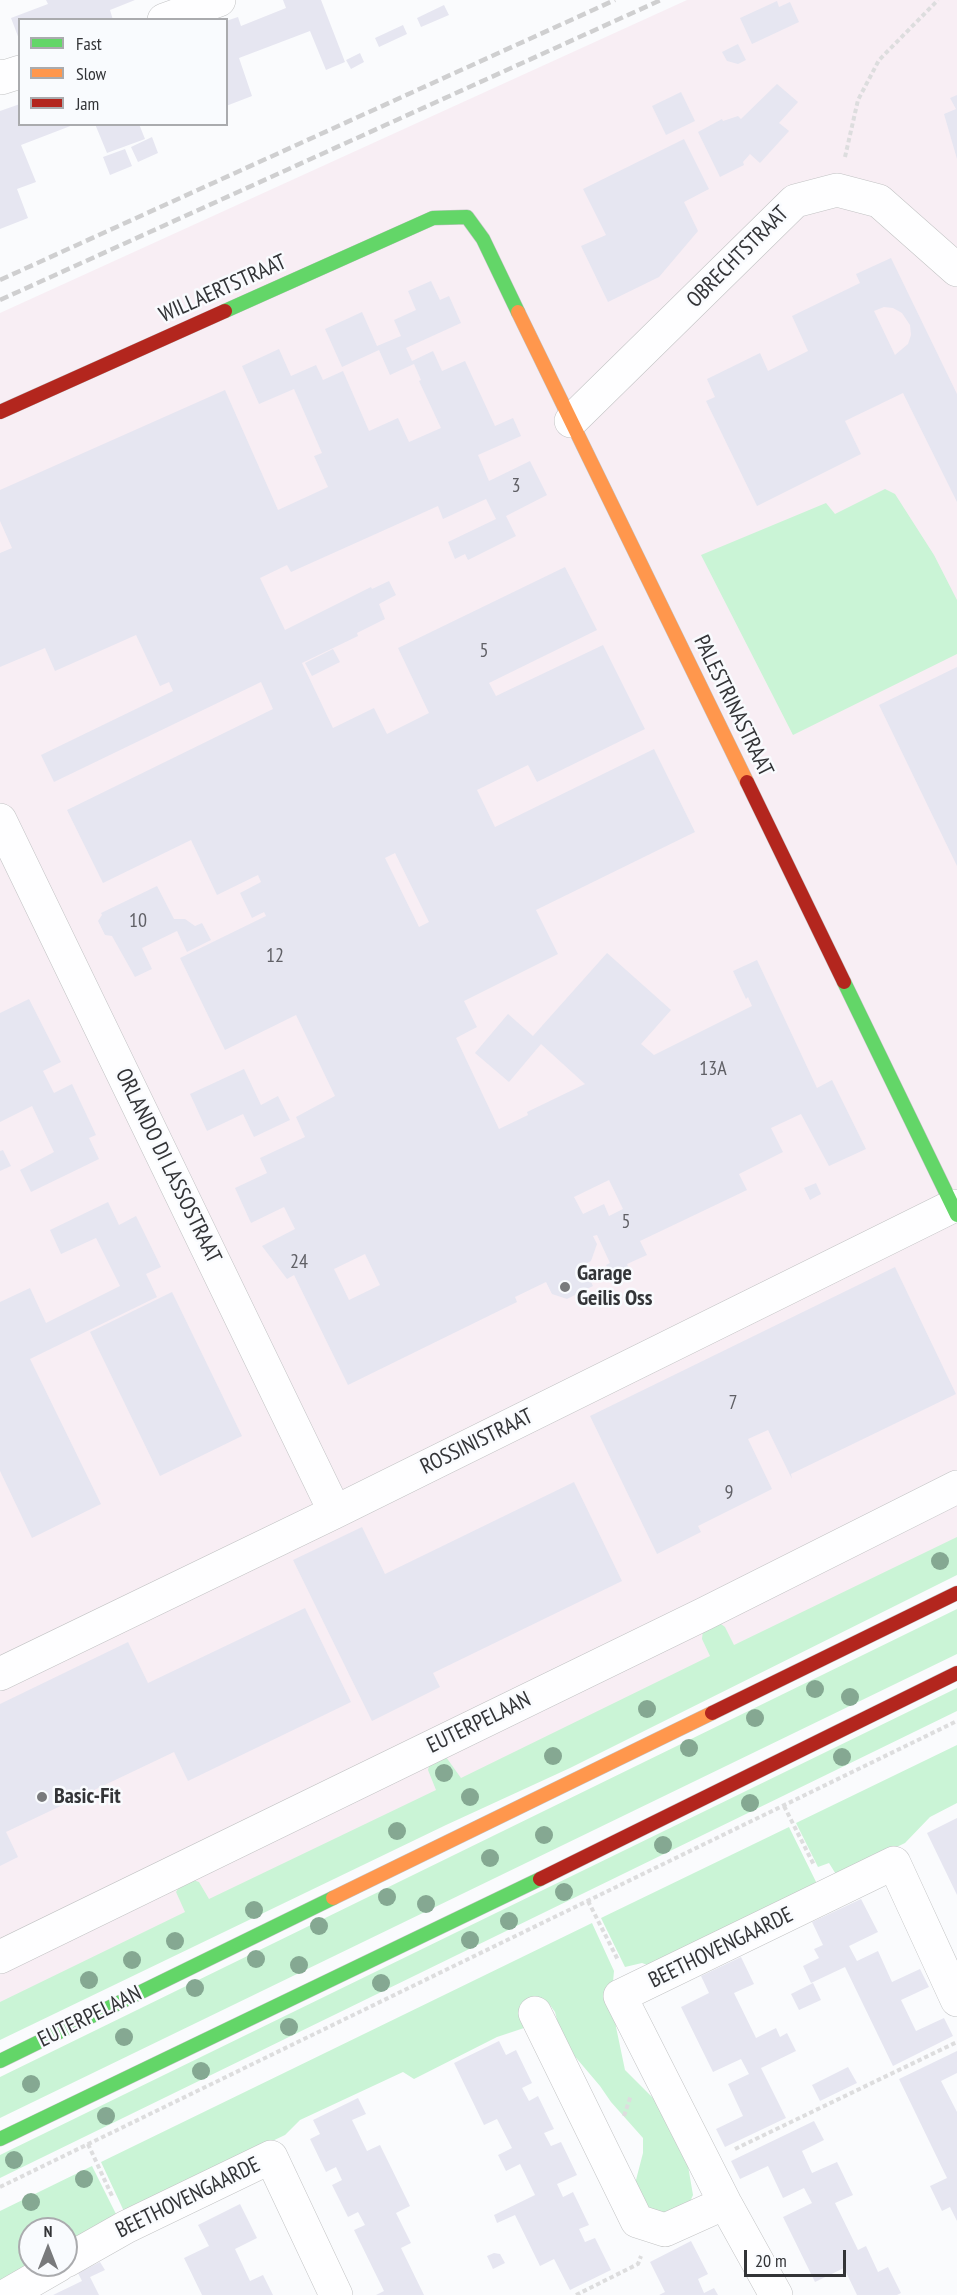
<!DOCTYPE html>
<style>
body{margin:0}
#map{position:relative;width:957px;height:2295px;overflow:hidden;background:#fafbfd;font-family:"PT Sans Narrow",sans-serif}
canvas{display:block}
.legend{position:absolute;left:18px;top:18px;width:210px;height:108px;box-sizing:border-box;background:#f9fbfe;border:2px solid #aaabae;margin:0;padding:8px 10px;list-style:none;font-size:18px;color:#333437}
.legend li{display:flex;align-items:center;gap:12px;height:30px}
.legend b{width:30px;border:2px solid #aaabae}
.north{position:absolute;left:18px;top:2217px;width:60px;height:60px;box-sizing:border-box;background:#f9fbfe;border:2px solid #aaabae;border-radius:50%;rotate:0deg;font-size:16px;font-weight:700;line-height:24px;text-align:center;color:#333437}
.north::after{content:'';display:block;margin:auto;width:21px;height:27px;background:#797a7c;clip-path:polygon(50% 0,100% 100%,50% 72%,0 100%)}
.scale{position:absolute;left:744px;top:2250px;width:102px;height:27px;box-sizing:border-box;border:3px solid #333437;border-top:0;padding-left:8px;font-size:18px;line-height:21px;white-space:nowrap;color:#333437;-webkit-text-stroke:4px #f9fbfe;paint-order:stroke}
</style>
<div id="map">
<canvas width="957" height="2295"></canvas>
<ul class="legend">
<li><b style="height:8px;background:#63d668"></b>Fast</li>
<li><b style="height:8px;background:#ff974d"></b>Slow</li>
<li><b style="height:8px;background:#b3261e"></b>Jam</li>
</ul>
<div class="north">N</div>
<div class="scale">20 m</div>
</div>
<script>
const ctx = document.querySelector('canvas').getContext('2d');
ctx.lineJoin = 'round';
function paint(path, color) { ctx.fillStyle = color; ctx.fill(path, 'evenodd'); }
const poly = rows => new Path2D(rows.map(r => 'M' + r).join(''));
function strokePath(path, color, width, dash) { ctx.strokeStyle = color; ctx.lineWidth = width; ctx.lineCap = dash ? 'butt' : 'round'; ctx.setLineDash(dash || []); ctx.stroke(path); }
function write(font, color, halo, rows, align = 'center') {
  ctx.font = font + ' "PT Sans Narrow",sans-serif'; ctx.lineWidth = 5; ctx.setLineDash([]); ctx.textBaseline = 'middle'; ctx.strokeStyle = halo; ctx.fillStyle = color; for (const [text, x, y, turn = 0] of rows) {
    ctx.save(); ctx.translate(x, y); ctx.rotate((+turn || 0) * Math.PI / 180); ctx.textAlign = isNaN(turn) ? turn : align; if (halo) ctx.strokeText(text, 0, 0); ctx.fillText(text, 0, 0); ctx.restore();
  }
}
paint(poly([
 [687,0,957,0,957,1553,0,2019,0,313]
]), '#f8eef4');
paint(poly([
 [885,489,895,494,934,555,957,600,957,654,793,735,701,555,826,503,835,514],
 [957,1537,957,1575,570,1768,446,1825,0,2040,0,2002,185,1912,176,1892,179,1887,193,1880,199,1882,209,1899,436,1790,428,1770,429,1766,446,1757,461,1778,710,1656,702,1639,703,1630,721,1624,725,1627,734,1645],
 [957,1609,957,1654,0,2118,0,2077],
 [957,1688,957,1711,0,2178,0,2155],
 [957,1745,957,1803,930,1817,905,1843,837,1876,829,1863,818,1867,796,1823],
 [789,1827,822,1894,653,1967,642,1963,625,1967,601,1918],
 [592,1923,614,1971,613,1982,616,2027,625,2070,654,2099,686,2154,693,2195,689,2204,670,2215,650,2211,636,2192,636,2180,643,2153,643,2138,611,2102,600,2086,572,2053,559,2028,555,2012,550,2005,543,2001,527,2027,497,2037,414,2079,403,2072,300,2120,285,2135,247,2153,128,2220,101,2162],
 [92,2166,121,2224,66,2244,66,2229,30,2229,30,2265,0,2283,0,2211]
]), '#caf4d6');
paint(poly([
 [46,0,135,0,110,10,113,20,20,20,19,39,11,18,48,4],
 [283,0,321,0,345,62,326,70,310,31,239,58,252,96,226,106,226,21,238,17,241,26,286,8],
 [777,1,779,7,790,2,799,22,752,44,740,18],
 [444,5,449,15,421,27,417,18],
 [403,25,407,34,379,47,375,38],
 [738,44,746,60,738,64,727,61,722,52],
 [360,53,364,62,351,69,346,60],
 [777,84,798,102,779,123,789,131,760,163,750,154,743,162,744,165,720,177,698,132,722,119,723,121,738,116,741,119],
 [681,92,695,121,666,135,652,106],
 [957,95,957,159,944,114,956,109,950,98],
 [20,104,20,124,73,125,21,145,36,182,17,189,28,218,0,229,0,111],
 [95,124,139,124,145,139,107,153],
 [152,137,158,153,138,162,131,147],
 [684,139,709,189,684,202,698,231,659,277,608,302,581,246,606,235,583,189],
 [125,149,132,166,110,175,103,157],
 [891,258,957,394,957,502,903,393,845,421,861,454,757,506,706,401,715,397,707,379,760,353,768,371,808,351,792,316,860,283,856,274],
 [884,307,893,308,902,313,910,325,911,335,908,344,895,355,874,311],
 [431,281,440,300,449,296,461,323,406,348,412,361,433,351,442,371,465,361,495,426,513,418,521,436,478,455,489,481,530,461,547,495,506,516,516,536,468,560,465,554,455,559,448,542,496,519,486,499,443,519,438,506,291,572,287,565,260,578,285,630,371,587,372,589,389,581,396,595,379,604,385,619,357,633,358,636,302,663,333,728,374,708,387,734,429,713,398,648,565,567,597,630,489,683,496,696,603,645,645,729,537,782,528,765,477,790,495,827,654,749,695,832,536,910,558,954,464,1001,477,1027,456,1038,499,1129,528,1115,527,1112,585,1084,541,1044,509,1082,475,1053,508,1014,533,1036,607,953,671,1010,641,1044,654,1055,752,1006,748,997,746,999,733,971,757,960,817,1088,832,1080,866,1149,829,1166,801,1114,771,1128,783,1152,739,1174,747,1190,640,1241,647,1255,627,1264,629,1269,612,1277,606,1265,610,1263,597,1235,593,1236,597,1244,591,1261,583,1265,593,1286,567,1299,552,1294,546,1282,515,1297,517,1302,348,1385,294,1275,287,1279,262,1246,295,1229,284,1207,251,1223,235,1188,267,1173,260,1158,305,1137,296,1117,335,1096,296,1015,225,1050,180,958,266,916,264,912,252,918,240,893,261,882,258,875,217,895,191,840,103,883,67,810,273,709,261,682,54,782,41,755,173,691,169,682,160,686,136,635,55,671,45,648,0,667,0,553,12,548,0,521,0,490,225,390,278,510,328,487,314,456,322,453,294,389,259,404,242,366,279,349,291,376,316,365,323,380,343,371,369,431,398,418,409,442,441,428,419,381,421,380,414,364,390,375,379,350,342,367,325,329,362,312,377,346,401,336,394,320,416,310,408,291],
 [395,853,429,922,419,927,385,858],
 [609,1180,623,1209,609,1216,604,1204,583,1214,574,1197],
 [365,1254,380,1285,349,1300,334,1269],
 [333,649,340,662,312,676,305,663],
 [957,667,957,866,879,705],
 [157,886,174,919,185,919,195,926,202,923,211,940,187,952,177,931,142,948,152,969,135,977,112,936,105,935,98,921,102,915,101,913],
 [29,999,61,1062,43,1071,54,1093,72,1084,96,1135,89,1138,99,1159,31,1192,20,1170,54,1152,32,1106,0,1122,0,1013],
 [244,1069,261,1105,278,1096,290,1120,254,1137,243,1114,207,1131,190,1094],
 [3,1150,11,1166,0,1171,0,1151],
 [816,1183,821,1194,810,1200,804,1188],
 [108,1202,119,1225,136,1216,161,1267,146,1274,157,1297,30,1359,101,1504,32,1538,0,1471,0,1302,30,1288,46,1323,120,1286,96,1238,61,1254,50,1230],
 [895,1267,956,1394,791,1474,792,1479,768,1430,748,1439,772,1489,698,1526,701,1532,657,1554,590,1416],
 [172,1292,242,1436,160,1476,90,1332],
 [574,1482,622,1581,433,1673,440,1687,372,1721,293,1560,362,1527,385,1574],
 [305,1608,351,1702,188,1781,174,1752,6,1832,18,1857,0,1866,0,1704,128,1642,148,1683],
 [957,1818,957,1895,927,1833],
 [861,1899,878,1932,849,1946,857,1961,878,1951,892,1982,920,1969,929,1987,901,2000,916,2031,944,2018,953,2036,893,2066,845,1967,811,1983,803,1966,819,1958,814,1949,823,1945,812,1922],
 [741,1957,754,1984,734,1993,756,2038,776,2028,780,2037,787,2033,796,2051,761,2068,786,2118,725,2147,716,2129,743,2116,728,2084,749,2074,741,2059,713,2072,681,2007,709,1993,701,1976],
 [813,1983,821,2000,799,2010,791,1994],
 [499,2041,506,2055,516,2050,532,2083,522,2088,529,2101,538,2096,554,2129,544,2133,551,2146,561,2142,577,2175,557,2184,563,2197,573,2192,589,2225,579,2229,585,2242,595,2238,611,2270,570,2290,554,2259,540,2266,515,2215,497,2223,494,2215,535,2195,520,2164,506,2171,498,2155,512,2148,497,2119,484,2125,454,2063],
 [957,2051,957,2073,941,2081,957,2112,957,2221,950,2207,942,2211,930,2186,947,2178,899,2079],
 [848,2067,857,2083,820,2101,812,2085],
 [358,2098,366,2114,352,2120,367,2151,380,2145,410,2206,396,2213,411,2243,401,2248,424,2295,376,2295,384,2291,354,2230,365,2225,358,2212,348,2217,332,2185,342,2180,336,2167,326,2172,310,2139,320,2134,313,2120],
 [814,2121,824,2140,802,2151,812,2173,837,2162,853,2195,835,2203,858,2250,866,2246,878,2272,888,2267,901,2293,897,2295,857,2295,844,2268,815,2282,783,2217,812,2203,804,2188,783,2198,768,2166,740,2179,731,2161],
 [240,2204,257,2238,235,2249,250,2281,263,2275,273,2295,202,2295,184,2258,209,2246,198,2225],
 [691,2241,708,2274,698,2279,704,2293,714,2288,718,2295,659,2295,665,2292,650,2262],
 [494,2253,500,2254,505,2263,493,2269,487,2256],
 [100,2262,105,2270,90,2277,99,2295,53,2295,82,2281,78,2273]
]), '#e6e6f1');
const street = poly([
 [164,20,219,0],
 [0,76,1,78,20,72],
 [571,421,795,201,837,190,879,201,957,270],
 [0,820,335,1512],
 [0,1674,335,1512,953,1206],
 [0,1957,704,1614,957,1487],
 [535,2013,637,2221,665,2230,725,2203],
 [66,2261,126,2227,271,2157,336,2295],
 [7,2295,59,2265],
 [776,2295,725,2203,620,1996,894,1863,957,2000]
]);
const fast = poly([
 [225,311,433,218,467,217,483,239,518,312],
 [844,982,957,1215],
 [0,2061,333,1898],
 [0,2139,540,1879]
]);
const slow = poly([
 [518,312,747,782],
 [333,1898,712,1713]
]);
const jam = poly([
 [0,412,225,311],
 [747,782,844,982],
 [712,1713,957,1593],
 [540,1879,957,1673]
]);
strokePath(street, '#c2c3c4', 34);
strokePath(fast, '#c2c3c4', 15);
strokePath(slow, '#c2c3c4', 15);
strokePath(jam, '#c2c3c4', 15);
strokePath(poly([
 [845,157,858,100,879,60,938,0],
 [784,1806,814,1865],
 [588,1901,618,1960],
 [624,2116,631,2095],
 [88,2144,112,2196],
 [735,2149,957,2042],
 [0,2187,957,1721],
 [576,2295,638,2264,641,2256]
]), '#ddddde', 4, [4.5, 3]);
strokePath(street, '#fefeff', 33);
strokePath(fast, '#63d668', 14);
strokePath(slow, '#ff974d', 14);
strokePath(jam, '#b3261e', 14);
strokePath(poly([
 [0,280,615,0],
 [0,300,661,0]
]), '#cfcfd0', 4.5, [9, 4.5]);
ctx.fillStyle = '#85a892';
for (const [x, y] of [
 [940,1561],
 [815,1689],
 [850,1697],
 [647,1709],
 [755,1718],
 [689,1748],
 [553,1756],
 [842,1757],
 [444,1773],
 [470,1797],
 [750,1803],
 [397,1831],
 [544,1835],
 [663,1845],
 [490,1858],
 [564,1892],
 [387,1897],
 [426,1904],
 [254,1910],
 [509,1921],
 [319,1926],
 [470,1940],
 [175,1941],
 [256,1959],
 [132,1960],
 [299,1965],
 [89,1980],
 [381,1983],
 [195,1988],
 [289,2027],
 [124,2037],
 [201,2071],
 [31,2084],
 [106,2116],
 [14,2160],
 [84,2179],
 [31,2202]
]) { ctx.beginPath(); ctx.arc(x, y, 9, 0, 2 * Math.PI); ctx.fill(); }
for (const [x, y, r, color] of [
 [565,1287,6,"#797a7c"],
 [42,1797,6,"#797a7c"]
]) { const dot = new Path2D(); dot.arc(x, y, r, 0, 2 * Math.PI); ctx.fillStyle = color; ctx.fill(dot); strokePath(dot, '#f9fbfe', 2); }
write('20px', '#606066', null, [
 ["3",516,486],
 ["5",484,651],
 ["10",138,921],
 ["12",275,956],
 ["13A",713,1069],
 ["5",626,1222],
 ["24",299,1262],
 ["7",733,1403],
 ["9",729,1493]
]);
write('22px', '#333437', '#f9fbfe', [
 ["OBRECHTSTRAAT",738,257,-45],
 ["WILLAERTSTRAAT",223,289,-24],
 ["PALESTRINASTRAAT",733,706,64],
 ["ORLANDO DI LASSOSTRAAT",168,1166,64],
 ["ROSSINISTRAAT",477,1442,-26],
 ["EUTERPELAAN",479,1723,-26],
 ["BEETHOVENGAARDE",721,1948,-26],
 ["EUTERPELAAN",90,2017,-26],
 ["BEETHOVENGAARDE",188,2198,-26]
]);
write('bold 22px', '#333437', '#f9fbfe', [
 ["Garage",577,1274],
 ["Geilis Oss",577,1299],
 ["Basic-Fit",54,1797]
], 'left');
</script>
